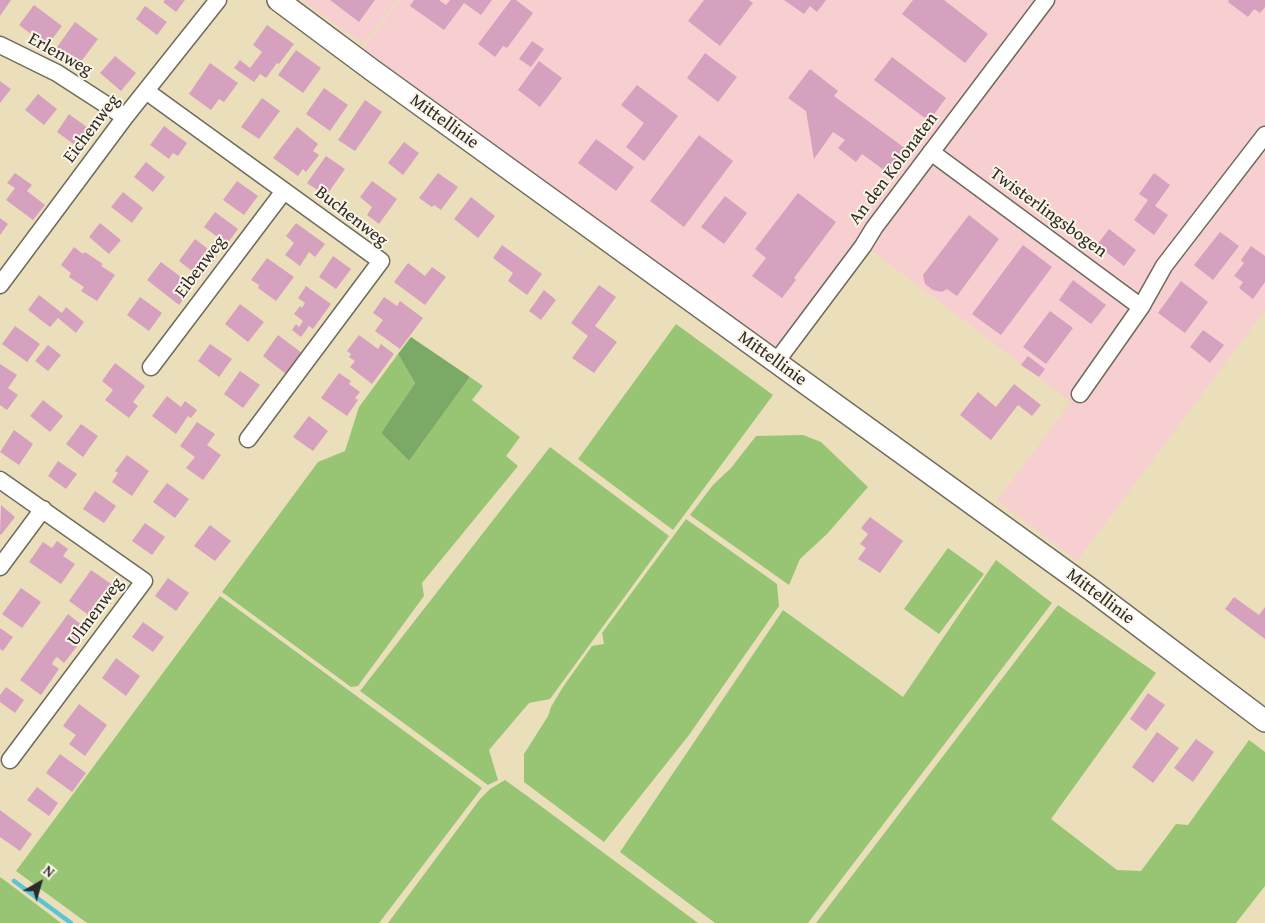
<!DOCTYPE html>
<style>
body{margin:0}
#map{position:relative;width:1265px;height:923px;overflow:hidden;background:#eadfba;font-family:"Gentium Book Plus",serif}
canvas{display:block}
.north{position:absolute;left:15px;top:858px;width:50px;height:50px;-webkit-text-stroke:4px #fcf5e5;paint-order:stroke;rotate:38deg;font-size:14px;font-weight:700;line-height:20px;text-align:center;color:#2b2b2b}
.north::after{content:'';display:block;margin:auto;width:18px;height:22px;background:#2b2b2b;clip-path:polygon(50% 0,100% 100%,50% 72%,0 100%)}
</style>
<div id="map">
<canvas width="1265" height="923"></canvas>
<div class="north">N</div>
</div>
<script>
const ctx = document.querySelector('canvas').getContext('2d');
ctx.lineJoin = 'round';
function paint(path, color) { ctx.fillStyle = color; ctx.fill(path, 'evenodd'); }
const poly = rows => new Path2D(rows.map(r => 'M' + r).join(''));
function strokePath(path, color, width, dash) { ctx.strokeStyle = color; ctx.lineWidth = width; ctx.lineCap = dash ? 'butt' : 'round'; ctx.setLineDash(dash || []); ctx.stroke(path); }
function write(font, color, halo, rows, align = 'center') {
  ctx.font = font + ' "Gentium Book Plus",serif'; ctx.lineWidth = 4; ctx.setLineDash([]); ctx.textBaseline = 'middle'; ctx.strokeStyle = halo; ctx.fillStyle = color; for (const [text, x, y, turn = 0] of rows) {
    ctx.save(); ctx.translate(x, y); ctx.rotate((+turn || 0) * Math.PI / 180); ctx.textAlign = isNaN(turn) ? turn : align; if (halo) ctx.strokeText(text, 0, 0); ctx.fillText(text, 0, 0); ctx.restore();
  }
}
paint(poly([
 [301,0,398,0,363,44],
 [400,0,1265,0,1265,310,1077,561,997,500,1071,402,865,245,776,362,356,58]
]), '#f7cfd0');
paint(poly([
 [676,324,773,395,673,530,578,459],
 [398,354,415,383,381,433,409,461,470,377,483,386,472,400,520,437,506,456,518,466,422,583,424,596,358,686,351,687,222,592,318,462,345,451,359,407],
 [803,435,821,442,868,487,827,534,800,559,789,585,690,515,713,485,731,468,756,436],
 [550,447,669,536,550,699,529,703,489,750,498,780,488,785,360,691],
 [686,519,777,584,779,606,689,735,604,842,524,782,524,754,548,716,551,707,563,687,592,646,604,644,602,633],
 [948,548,984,574,939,634,904,609],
 [996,560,1052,603,808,923,715,923,620,852,783,610,903,697],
 [220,596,482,788,379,923,87,923,16,871],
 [1058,605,1156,673,1051,819,1117,870,1141,871,1176,824,1188,825,1249,740,1265,752,1265,886,1236,923,816,923],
 [505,780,530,798,698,923,388,923,480,799,490,789],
 [0,877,7,882,61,923,0,923]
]), '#98c574');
paint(poly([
 [411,337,470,377,409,461,381,433,415,383,398,354]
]), '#7aaa66');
strokePath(poly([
 [14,881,71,923]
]), '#59c5d3', 4.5);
paint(poly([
 [0,0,11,0,0,16],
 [165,0,185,0,176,12,163,2],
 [330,0,375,0,359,22],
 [414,0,439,0,446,5,450,0,492,0,481,15,464,3,444,30,410,6],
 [511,0,516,0,533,13,507,48,503,46,495,57,478,44],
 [704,0,749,0,753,3,720,46,688,21],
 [784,0,826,0,817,12,810,6,804,14],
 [913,0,944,0,988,34,965,63,902,14],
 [1229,0,1265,0,1265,7,1260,13,1254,9,1248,17,1228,2],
 [34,5,62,26,47,46,19,25],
 [145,6,167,22,157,35,136,19],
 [75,22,98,39,80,63,57,47],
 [267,25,294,44,279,64,277,63,266,78,260,74,254,82,234,68,240,60,250,68,262,52,253,45],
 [532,41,544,49,531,67,519,59],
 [296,50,321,68,303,93,278,75],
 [705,53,737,77,718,102,687,78],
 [115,56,136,73,121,91,100,73],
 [892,57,946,98,929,121,874,80],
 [539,61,562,78,540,107,518,90],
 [210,63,238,83,224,102,219,99,211,110,189,94],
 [810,69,838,91,834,96,906,149,888,173,862,154,856,162,838,148,845,140,833,132,814,159,806,111,788,98],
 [0,81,11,89,0,103],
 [637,85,678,116,644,161,626,147,644,123,621,105],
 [324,88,348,105,330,131,306,114],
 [38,94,57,109,44,125,25,110],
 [262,98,280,111,259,139,241,127],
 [365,100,382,112,355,151,338,140],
 [69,114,92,131,79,148,57,132],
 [164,126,187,143,178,156,173,153,169,159,150,145],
 [297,127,318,144,313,151,319,155,306,172,303,169,298,176,273,158],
 [699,135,733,161,684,227,650,201],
 [596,139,634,167,616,191,578,163],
 [404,142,419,153,403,175,388,163],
 [326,156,345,169,326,196,307,183],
 [146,162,165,177,153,192,134,177],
 [15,173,32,185,27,191,45,205,33,220,6,200,15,188,7,183],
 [438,173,458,187,441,210,434,205,432,207,419,198],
 [1154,173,1170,185,1155,206,1168,215,1154,235,1134,220,1148,200,1139,194],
 [237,181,258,196,244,215,223,200],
 [372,181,397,199,379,224,367,215,372,207,360,197],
 [123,192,143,208,132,223,111,207],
 [798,193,836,222,794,278,796,280,782,298,752,276,766,258,755,249],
 [725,196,747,213,724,244,701,227],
 [471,197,495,216,478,238,454,219],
 [215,212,238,229,227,244,204,227],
 [969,215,999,239,957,296,947,289,942,292,933,290,925,284,923,275],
 [0,218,8,224,0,235],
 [100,223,121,240,109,254,89,237],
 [296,223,325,244,315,257,309,252,300,266,285,255,294,243,286,236],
 [1109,229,1136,250,1124,266,1097,245],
 [1220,232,1239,246,1213,280,1194,265],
 [195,239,217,256,201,278,179,261],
 [502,245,542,274,527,295,508,281,513,273,493,258],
 [1023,245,1052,267,1001,335,972,314],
 [1251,246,1265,256,1265,282,1253,299,1239,288,1243,282,1234,276,1244,263,1241,260],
 [74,247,83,254,85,252,103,264,101,266,115,275,97,301,81,291,84,287,69,277,71,273,61,265],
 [333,256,351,269,336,289,319,277],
 [267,258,294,277,276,301,258,288,259,285,251,280],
 [161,262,193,286,179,305,147,280],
 [408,263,425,276,432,267,446,277,425,305,394,282],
 [1073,280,1106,305,1091,324,1059,300],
 [1181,281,1208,302,1185,333,1158,313],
 [599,285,616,297,595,326,617,342,594,373,572,358,588,336,571,323],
 [306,286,331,304,313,329,309,326,301,337,292,330,296,324,299,327,303,321,294,314,300,306,302,308,305,303,298,298],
 [544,290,556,300,541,320,529,311],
 [39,295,62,313,66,307,84,322,76,333,58,318,50,327,28,310],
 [140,297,162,313,149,331,127,315],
 [384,297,397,306,400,301,423,318,400,349,375,331,383,320,373,313],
 [240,304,264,322,248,342,225,324],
 [1050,311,1073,328,1046,364,1023,347],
 [15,326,40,344,27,362,2,344],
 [1203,330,1224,345,1210,363,1190,347],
 [278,335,302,353,286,374,263,356],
 [359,335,378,349,381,344,394,354,372,384,350,367,355,361,349,357,351,354,347,351],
 [210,344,232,359,219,377,198,361],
 [48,345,61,355,48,371,35,361],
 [1028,356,1045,369,1039,377,1021,365],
 [115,363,145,386,133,402,138,406,129,418,105,400,113,390,102,381],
 [0,364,17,375,8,388,18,395,7,410,0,405],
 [240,371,260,385,243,408,224,394],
 [339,373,351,381,349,384,360,392,355,398,358,400,347,416,321,398],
 [1014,384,1041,405,1032,416,1018,405,991,440,960,415,978,392,996,407],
 [167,396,181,407,185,401,197,410,191,418,188,416,176,434,152,416],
 [43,400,63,416,50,432,30,416],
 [309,416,328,431,313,451,293,437],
 [197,422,215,434,207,445,221,455,203,480,186,468,195,457,180,446],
 [81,424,98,436,83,457,66,444],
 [14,430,33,444,19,465,0,452],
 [127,455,149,471,132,496,112,482,118,473,115,471],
 [58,461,77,474,66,489,48,476],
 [167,483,189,499,175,518,153,502],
 [95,491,116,506,104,523,83,509],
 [1,505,15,517,1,535,0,534],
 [870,517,903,541,880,573,858,559,866,548,860,544,868,534,861,528],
 [145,523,165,537,152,555,132,541],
 [210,525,231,541,215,561,194,546],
 [57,541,68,549,63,556,75,564,61,584,29,562,43,542,52,548],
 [91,570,114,586,108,593,113,597,103,611,97,606,90,616,69,601],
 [168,578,189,593,176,611,155,596],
 [21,588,41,602,22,628,2,614],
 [1234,597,1259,615,1265,607,1265,639,1225,609],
 [68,614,83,626,79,631,85,636,64,663,57,657,54,660,52,664,59,669,41,695,20,680],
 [143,622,164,637,153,652,132,637],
 [0,628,13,637,3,651,0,649],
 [116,658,140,676,126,696,102,678],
 [6,687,24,700,15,713,0,702,0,695],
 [1148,693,1165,705,1146,731,1130,719],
 [79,704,107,725,85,756,69,744,76,735,63,726],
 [1157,732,1179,748,1153,783,1132,767],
 [1196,739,1214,752,1193,782,1174,768],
 [60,754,86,773,72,792,46,773],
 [37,787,58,803,49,816,27,800],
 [0,810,32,834,20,851,0,837]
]), '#d6a1be');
const minor = poly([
 [0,45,57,73,125,117],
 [146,91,381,261,248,439],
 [931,152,1141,307,1080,394],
 [0,285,125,117,218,0],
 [1141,307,1164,266,1265,135],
 [776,362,863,246,874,228,1046,0],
 [151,367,284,191],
 [0,480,144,581,10,760],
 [0,567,43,509]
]);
const tertiary = poly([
 [278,0,372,70,1093,591,1265,721]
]);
strokePath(minor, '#6e6a5d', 19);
strokePath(tertiary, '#6e6a5d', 24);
strokePath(minor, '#fff', 16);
strokePath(tertiary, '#fff', 21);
write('18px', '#2b2b2b', '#fcf5e5', [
 ["Erlenweg",60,55,29],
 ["Mittellinie",444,122,36],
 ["Eichenweg",92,129,-53],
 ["An den Kolonaten",894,169,-53],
 ["Twisterlingsbogen",1048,213,36],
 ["Buchenweg",351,217,38],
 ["Eibenweg",201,267,-53],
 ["Mittellinie",772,359,36],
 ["Mittellinie",1100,597,37],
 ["Ulmenweg",96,612,-53]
]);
</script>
